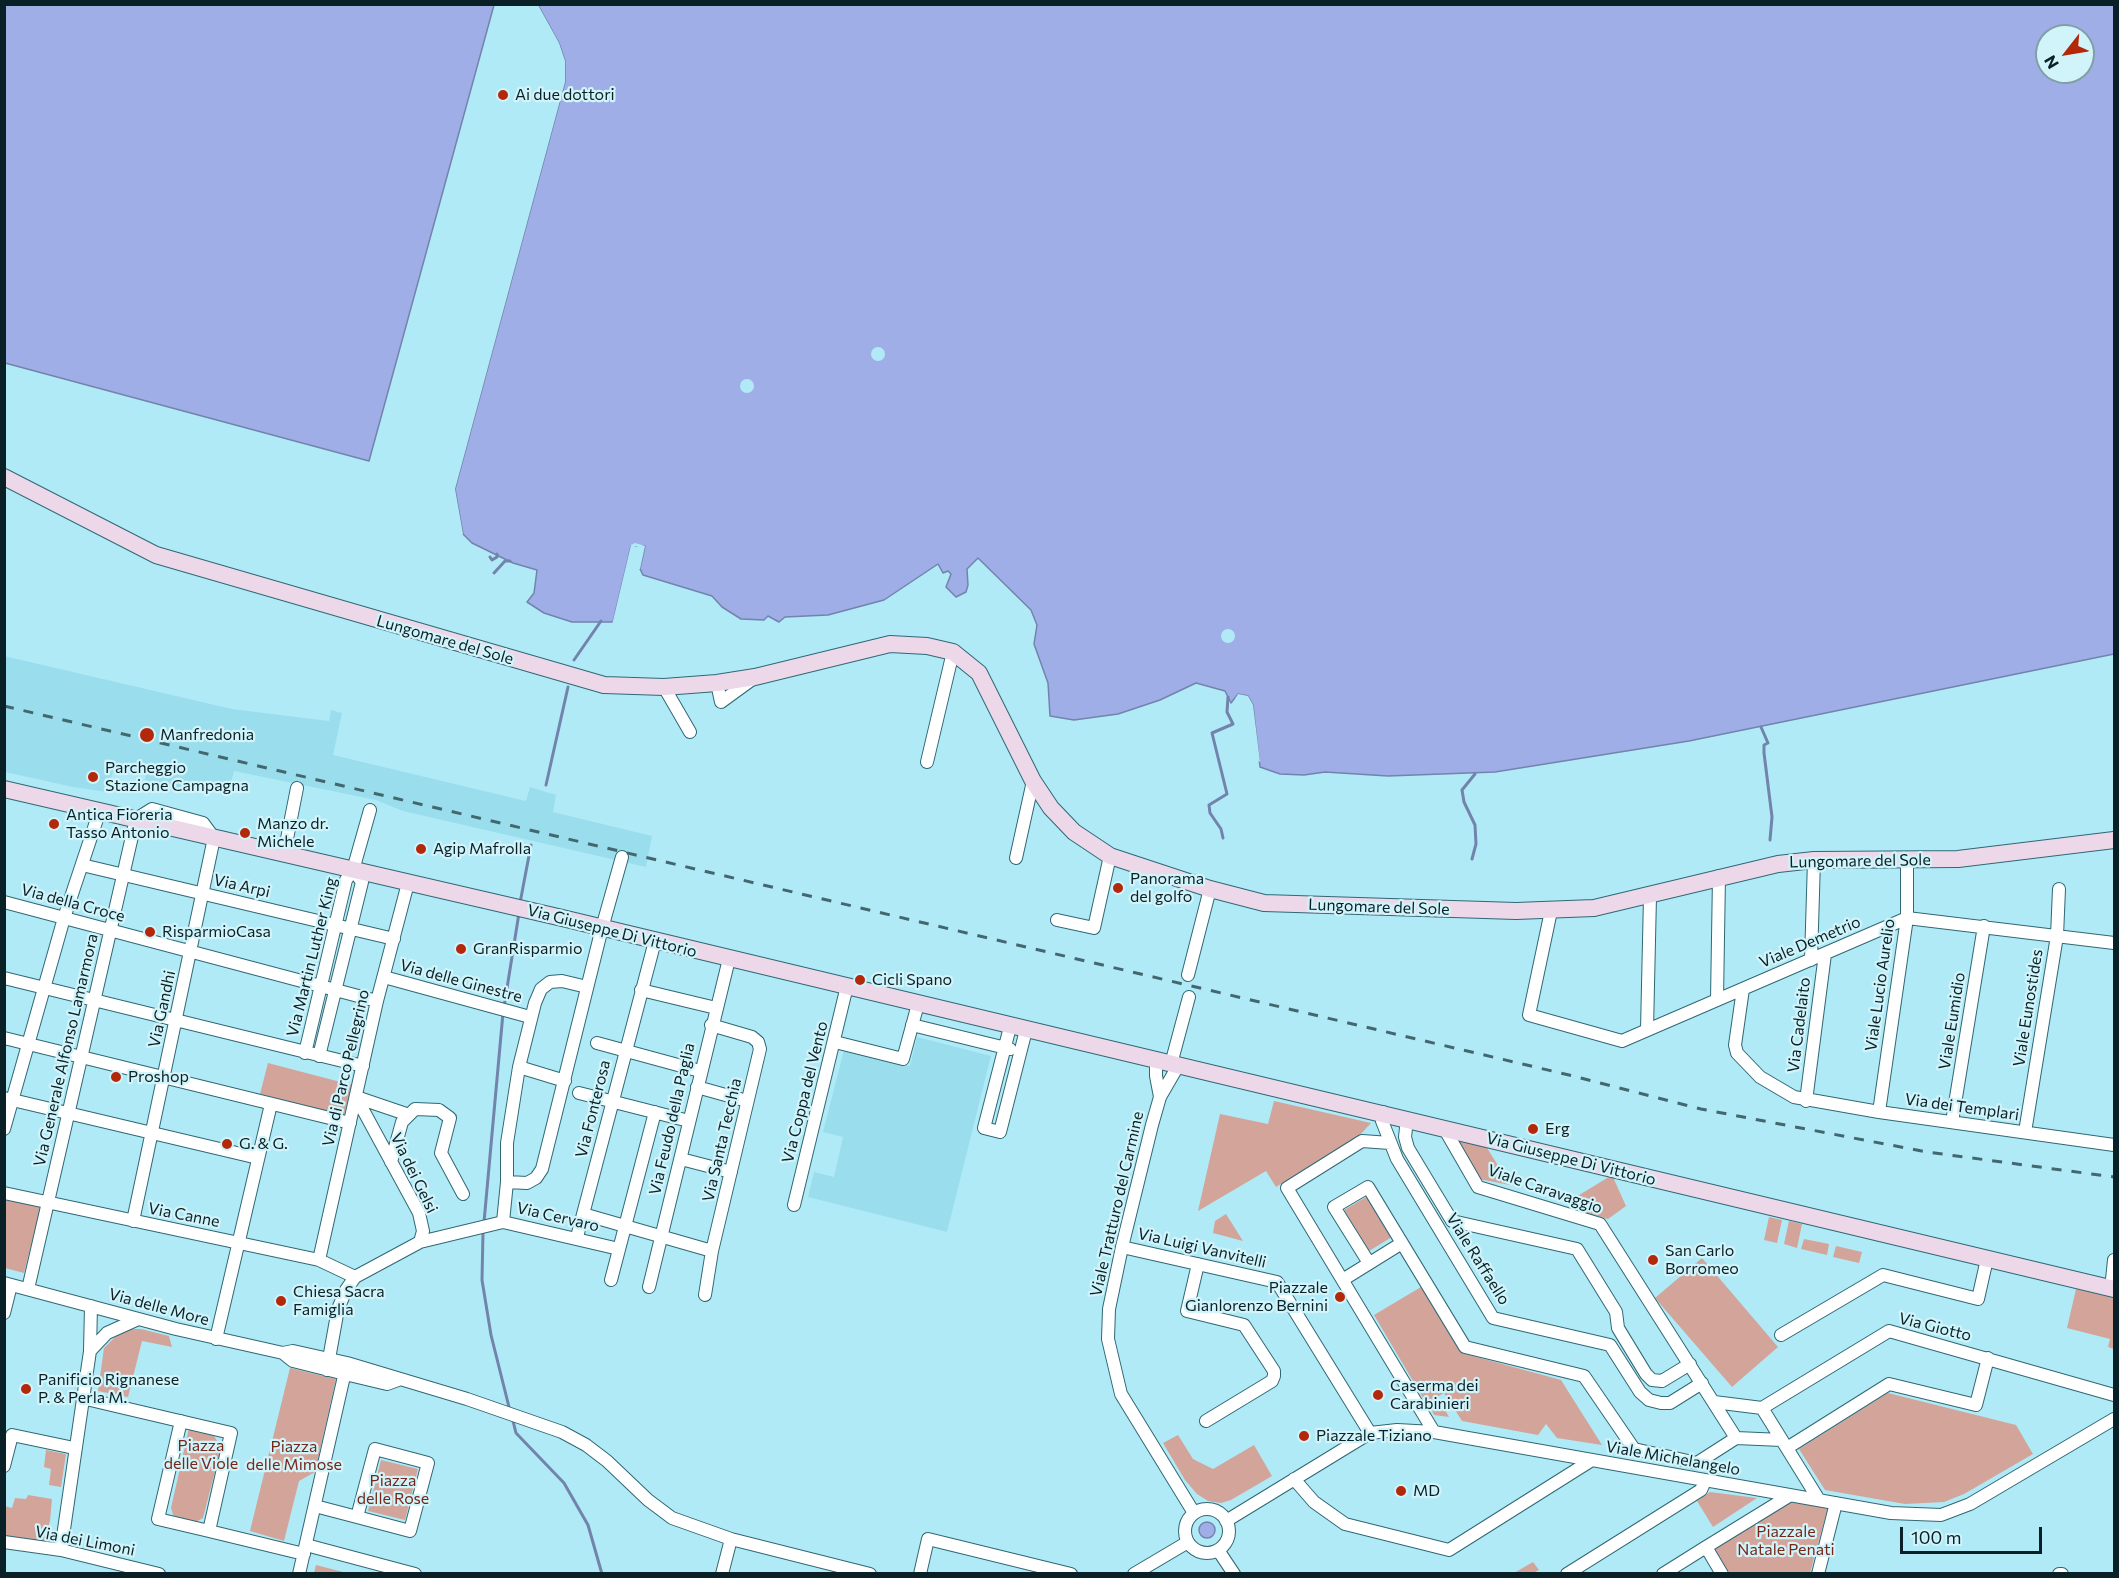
<!DOCTYPE html>
<style>
body{margin:0}
#map{position:relative;width:2119px;height:1578px;overflow:hidden;background:#b0eaf7;font-family:Commissioner,sans-serif}
canvas{display:block}
.frame{position:absolute;inset:0;border:6px solid #092126;pointer-events:none}
.north{position:absolute;left:2035px;top:24px;width:60px;height:60px;box-sizing:border-box;background:#d1f3fa;border:2px solid #819fa5;border-radius:50%;rotate:239deg;font-size:16px;font-weight:700;line-height:24px;text-align:center;color:#092126}
.north::after{content:'';display:block;margin:auto;width:21px;height:27px;background:#b4280a;clip-path:polygon(50% 0,100% 100%,50% 72%,0 100%)}
.scale{position:absolute;left:1900px;top:1527px;width:142px;height:27px;box-sizing:border-box;border:3px solid #092126;border-top:0;padding-left:8px;font-size:18px;line-height:21px;white-space:nowrap;color:#092126;-webkit-text-stroke:4px #d1f3fa;paint-order:stroke}
</style>
<div id="map">
<canvas width="2119" height="1578"></canvas>
<div class="frame"></div>
<div class="north">N</div>
<div class="scale">100 m</div>
</div>
<script>
const ctx = document.querySelector('canvas').getContext('2d');
ctx.lineJoin = 'round';
function paint(path, color) { ctx.fillStyle = color; ctx.fill(path, 'evenodd'); }
const poly = rows => new Path2D(rows.map(r => 'M' + r).join(''));
function strokePath(path, color, width, dash) { ctx.strokeStyle = color; ctx.lineWidth = width; ctx.lineCap = dash ? 'butt' : 'round'; ctx.setLineDash(dash || []); ctx.stroke(path); }
function write(font, color, halo, rows, align = 'center') {
  ctx.font = font + ' Commissioner,sans-serif'; ctx.lineWidth = 4.5; ctx.setLineDash([]); ctx.textBaseline = 'middle'; ctx.strokeStyle = halo; ctx.fillStyle = color; for (const [text, x, y, turn = 0] of rows) {
    ctx.save(); ctx.translate(x, y); ctx.rotate((+turn || 0) * Math.PI / 180); ctx.textAlign = isNaN(turn) ? turn : align; if (halo) ctx.strokeText(text, 0, 0); ctx.fillText(text, 0, 0); ctx.restore();
  }
}
paint(poly([
 [4,656,232,709,329,721,331,710,342,713,333,755,526,801,530,787,556,795,553,812,652,836,646,867,403,811,376,800,234,771,228,793,201,785,199,794,145,780,146,772,115,766,107,792,73,787,5,772],
 [917,1037,991,1056,947,1232,808,1197,814,1172,834,1177,843,1137,823,1132,844,1050,910,1066]
]), '#9adeed');
paint(poly([
 [268,1063,352,1085,344,1116,260,1094],
 [1274,1101,1371,1123,1360,1135,1276,1187,1266,1171,1198,1211,1220,1114,1268,1124],
 [1454,1135,1484,1143,1510,1185,1479,1179],
 [1612,1175,1626,1206,1608,1219,1573,1209,1571,1200],
 [1368,1196,1392,1237,1369,1251,1344,1210],
 [5,1198,41,1206,24,1273,5,1268],
 [1226,1214,1243,1241,1213,1233,1215,1221],
 [1769,1217,1782,1220,1777,1243,1764,1240],
 [1789,1221,1802,1224,1797,1248,1784,1244],
 [1804,1239,1829,1244,1827,1255,1801,1249],
 [1836,1246,1862,1252,1859,1263,1833,1257],
 [1702,1258,1778,1347,1732,1387,1655,1298],
 [1421,1287,1462,1353,1561,1380,1602,1445,1557,1438,1546,1424,1538,1435,1462,1421,1444,1393,1426,1403,1374,1315],
 [2076,1289,2114,1297,2114,1349,2108,1347,2110,1339,2067,1328],
 [131,1329,141,1329,169,1336,172,1347,142,1341,128,1397,98,1391,104,1348,119,1333],
 [290,1368,336,1379,315,1472,299,1481,284,1541,250,1531],
 [1888,1393,2016,1425,2033,1454,1964,1494,1944,1502,1905,1504,1825,1490,1799,1449],
 [1441,1403,1449,1417,1434,1415,1431,1408],
 [189,1428,213,1434,221,1448,203,1518,194,1523,174,1518,171,1508],
 [1178,1435,1193,1459,1213,1469,1254,1445,1272,1476,1231,1500,1221,1503,1208,1501,1197,1494,1185,1480,1163,1443],
 [46,1450,66,1454,61,1487,49,1485,51,1469,44,1467],
 [381,1460,418,1469,405,1520,368,1511],
 [1710,1492,1757,1498,1713,1527,1697,1501],
 [28,1495,52,1499,50,1521,44,1541,33,1542,5,1536,4,1506,12,1508,15,1498,26,1499],
 [1792,1500,1828,1507,1810,1573,1731,1573,1726,1569,1714,1550],
 [1533,1562,1539,1570,1533,1573,1514,1573],
 [316,1565,347,1573,314,1573]
]), '#d3a49a');
const water = poly([
 [4,5,494,5,369,461,5,363,4,5],
 [538,5,2114,5,2114,654,1689,741,1495,772,1388,776,1325,772,1304,775,1280,774,1260,767,1253,705,1248,696,1238,694,1231,703,1225,691,1196,683,1160,700,1118,714,1074,720,1050,716,1048,683,1034,644,1037,625,1031,610,978,558,967,569,968,585,966,592,956,597,946,587,951,574,948,571,943,573,938,564,884,600,828,615,785,617,779,622,768,616,764,620,741,619,722,607,712,596,643,575,640,569,645,546,631,546,613,622,572,622,544,613,527,602,534,593,537,570,513,563,472,543,463,534,455,489,565,82,565,61,559,43,538,5],
 [2047,36,2083,36,2083,72,2047,72,2047,36],
 '1199 1530a8 8 0 1 1 16 0a8 8 0 1 1-16 0Z'
]);
paint(water, '#9faee6');
strokePath(water, '#7284ac', 1.5);
paint(poly([
 [535,5,538,5,559,43,565,61,565,82,455,489,463,534,461,536,452,489,562,81,562,62,556,44],
 '871 354a7 7 0 1 1 14 0a7 7 0 1 1-14 0Z',
 '740 386a7 7 0 1 1 14 0a7 7 0 1 1-14 0Z',
 [635,543,645,546,640,569,637,569,641,548,635,546,624,596,619,602,615,624,612,625,631,545],
 '1221 636a7 7 0 1 1 14 0a7 7 0 1 1-14 0Z',
 [1238,694,1248,696,1253,705,1260,762,1257,760,1250,706,1246,699,1239,697,1231,706]
]), '#b0eaf7');
strokePath(poly([
 [490,557,492,560,497,557,497,554],
 [494,573,505,561,510,561],
 [574,660,601,621],
 [1761,727,1768,743,1764,745,1764,753,1772,817,1770,840],
 [546,785,568,687],
 [1223,838,1221,829,1210,813,1209,805,1227,794,1212,733,1233,724,1227,712,1228,697],
 [1472,859,1476,844,1475,825,1464,802,1462,790,1475,774],
 [520,903,531,845],
 [504,1007,519,913],
 [484,1222,503,1013],
 [483,1232,482,1280,491,1335,510,1411],
 [512,1417,516,1433,564,1483,588,1525,602,1574]
]), '#7284ac', 3);
const street = poly([
 [717,683,721,702,754,678],
 [664,687,690,732],
 [927,762,953,652],
 [284,854,297,788],
 [1016,858,1033,781],
 [82,865,394,939],
 [4,902,377,1001],
 [1551,911,1529,1015,1622,1041,1907,918,2114,943],
 [1057,920,1094,928,1110,856],
 [1811,960,1814,860],
 [1188,975,1210,889],
 [384,977,530,1017],
 [4,978,363,1066],
 [1743,989,1735,1045,1737,1053,1760,1077,1794,1097,1879,1112,2114,1145],
 [641,990,716,1008],
 [1717,1000,1719,876],
 [912,1025,1010,1049],
 [1010,1027,984,1128,1000,1132,1026,1030],
 [1647,1030,1650,896],
 [4,1038,350,1123],
 [835,1042,903,1059,918,1004],
 [597,1043,700,1071],
 [305,1053,346,880,353,870,370,810],
 [319,1056,362,882,353,870],
 [1156,1061,1156,1076,1160,1097],
 [1171,1064,1189,997],
 [1178,1066,1160,1097,1152,1125,1122,1247,1109,1309,1108,1339,1121,1394,1194,1513],
 [519,1067,565,1081],
 [697,1087,747,1101],
 [579,1093,689,1121],
 [356,1097,409,1115],
 [4,1098,258,1158],
 [1806,1101,1825,954],
 [1383,1112,1382,1121,1397,1159,1493,1318,1610,1345,1640,1392,1649,1400,1661,1403,1670,1403,1702,1383],
 [1879,1112,1907,918,1907,861],
 [1407,1119,1405,1137,1408,1148,1452,1221,1577,1249,1616,1312,1618,1328,1646,1374,1652,1380,1662,1381,1690,1364],
 [1952,1122,1984,926],
 [1444,1128,1478,1187,1600,1224,1736,1438,1782,1440],
 [4,1129,64,918,100,810],
 [2025,1132,2057,936,2059,889],
 [1390,1143,1362,1141,1287,1188,1434,1432],
 [681,1159,731,1172],
 [391,1162,402,1122,415,1109,439,1110,450,1118,441,1153,463,1194],
 [507,1182,507,1143,519,1067,535,1003,541,989,550,982,562,981,587,987],
 [4,1193,319,1260,355,1277],
 [794,1205,847,986],
 [583,1214,712,1251],
 [503,1222,507,1182,527,1183,536,1178,542,1169,602,928,622,857],
 [577,1237,655,941],
 [420,1242,503,1222,619,1249],
 [1122,1247,1277,1282,1370,1433],
 [319,1260,377,1001,408,883],
 [1369,1263,1334,1207,1368,1187,1465,1347,1584,1376,1634,1449,1697,1463,1736,1438],
 [1198,1264,1187,1311,1244,1325,1274,1371,1274,1376,1272,1381,1206,1421],
 [1344,1279,1402,1243],
 [611,1280,655,1112],
 [4,1283,176,1329,283,1353,293,1351,347,1363,467,1399,562,1432,586,1445,607,1461,648,1500,672,1518,731,1539,870,1574],
 [649,1287,729,959],
 [28,1289,136,819,152,809,203,823,214,838,133,1221],
 [2111,1289,2114,1260],
 [705,1295,712,1251,760,1049,758,1042,752,1037,711,1025],
 [4,1313,11,1285],
 [1781,1335,1883,1275,1978,1299,1987,1259],
 [216,1339,271,1104],
 [90,1351,107,1333,136,1320],
 [283,1353,293,1361,345,1374,387,1384,398,1380],
 [327,1370,338,1309,346,1290,355,1277,420,1242,423,1231,419,1213,356,1097],
 [82,1398,120,1407,231,1433,209,1531,158,1519,181,1421],
 [1714,1402,1762,1408,1819,1500],
 [1762,1408,1889,1331,2114,1395],
 [1787,1448,1889,1384,1976,1405,1988,1358],
 [4,1466,12,1435,74,1448],
 [1294,1479,1314,1502,1345,1524,1449,1550,1592,1460],
 [315,1506,357,1517,410,1531,428,1463,375,1449,357,1517],
 '1185 1531a22 22 0 1 1 44 0a22 22 0 1 1-44 0Z',
 [1226,1521,1370,1433,1397,1430,1434,1432,1891,1513,1941,1515,1970,1504,2114,1419],
 [209,1531,304,1554],
 [4,1542,61,1550,159,1574],
 [306,1545,415,1574],
 [1706,1547,1789,1496],
 [61,1550,90,1351,91,1306],
 [1218,1550,1234,1574],
 [299,1574,347,1363],
 [722,1574,731,1539],
 [920,1574,928,1539,1071,1574],
 [1134,1574,1188,1542],
 [1567,1574,1701,1490,1705,1481],
 [1663,1574,1706,1547,1722,1574],
 [1818,1574,1836,1503],
 [2059,1574,2062,1574]
]);
const secondary = poly([
 [4,477,156,555,604,685,664,687,717,683,755,677,890,644,927,646,953,652,979,673,1033,781,1051,808,1074,832,1110,856,1210,889,1264,903,1516,911,1594,908,1778,864,1814,860,1958,859,2114,840],
 [4,789,558,917,2114,1289]
]);
strokePath(street, '#306874', 14);
strokePath(secondary, '#306874', 18);
strokePath(street, '#fff', 12);
strokePath(secondary, '#ecd8e8', 16);
strokePath(poly([
 [4,706,1569,1075,1701,1109,1927,1152,2114,1177]
]), '#43676f', 3, [10, 10]);
for (const [x, y, r, color] of [
 [503,95,6,"#b4280a"],
 [147,735,8,"#b4280a"],
 [93,777,6,"#b4280a"],
 [54,824,6,"#b4280a"],
 [245,833,6,"#b4280a"],
 [421,849,6,"#b4280a"],
 [1118,888,6,"#b4280a"],
 [150,932,6,"#b4280a"],
 [461,949,6,"#b4280a"],
 [860,980,6,"#b4280a"],
 [116,1077,6,"#b4280a"],
 [1533,1129,6,"#b4280a"],
 [227,1144,6,"#b4280a"],
 [1653,1260,6,"#b4280a"],
 [1340,1297,6,"#b4280a"],
 [281,1301,6,"#b4280a"],
 [26,1389,6,"#b4280a"],
 [1378,1395,6,"#b4280a"],
 [1304,1436,6,"#b4280a"],
 [1401,1491,6,"#b4280a"]
]) { const dot = new Path2D(); dot.arc(x, y, r, 0, 2 * Math.PI); ctx.fillStyle = color; ctx.fill(dot); strokePath(dot, '#d1f3fa', 2); }
write('16px', '#092126', '#d1f3fa', [
 ["Ai due dottori",515,95],
 ["Manfredonia",160,735],
 ["Parcheggio",105,768],
 ["Stazione Campagna",105,786],
 ["Antica Fioreria",66,815],
 ["Tasso Antonio",66,833],
 ["Manzo dr.",257,824],
 ["Michele",257,842],
 ["Agip Mafrolla",433,849],
 ["Panorama",1130,879],
 ["del golfo",1130,897],
 ["RisparmioCasa",162,932],
 ["GranRisparmio",473,949],
 ["Cicli Spano",872,980],
 ["Proshop",128,1077],
 ["Erg",1545,1129],
 ["G. & G.",239,1144],
 ["San Carlo",1665,1251],
 ["Borromeo",1665,1269],
 ["Piazzale",1328,1288,"right"],
 ["Gianlorenzo Bernini",1328,1306,"right"],
 ["Chiesa Sacra",293,1292],
 ["Famiglia",293,1310],
 ["Panificio Rignanese",38,1380],
 ["P. & Perla M.",38,1398],
 ["Caserma dei",1390,1386],
 ["Carabinieri",1390,1404],
 ["Piazzale Tiziano",1316,1436],
 ["MD",1413,1491]
], 'left');
write('16px', '#092126', '#d1f3fa', [
 ["Lungomare del Sole",445,640,16],
 ["Lungomare del Sole",1860,861,-1],
 ["Via Arpi",242,886,13],
 ["Via della Croce",73,903,15],
 ["Lungomare del Sole",1379,907,2],
 ["Via Giuseppe Di Vittorio",612,931,14],
 ["Viale Demetrio",1810,942,-23],
 ["Via Martin Luther King",312,957,-76],
 ["Via delle Ginestre",461,981,15],
 ["Viale Lucio Aurelio",1880,985,-82],
 ["Viale Eunostides",2028,1008,-81],
 ["Via Gandhi",162,1009,-78],
 ["Viale Eumidio",1952,1021,-81],
 ["Via Cadelaito",1799,1025,-83],
 ["Via Generale Alfonso Lamarmora",66,1050,-77],
 ["Via di Parco Pellegrino",346,1068,-77],
 ["Via Coppa del Vento",805,1092,-76],
 ["Via dei Templari",1962,1107,8],
 ["Via Fonterosa",593,1109,-76],
 ["Via Feudo della Paglia",672,1119,-77],
 ["Via Santa Tecchia",722,1140,-77],
 ["Via Giuseppe Di Vittorio",1571,1159,14],
 ["Via dei Gelsi",414,1173,64],
 ["Viale Caravaggio",1545,1189,19],
 ["Viale Tratturo del Carmine",1117,1204,-77],
 ["Via Canne",184,1215,11],
 ["Via Cervaro",558,1217,13],
 ["Via Luigi Vanvitelli",1202,1248,13],
 ["Viale Raffaello",1478,1259,58],
 ["Via delle More",159,1307,15],
 ["Via Giotto",1935,1327,14],
 ["Viale Michelangelo",1673,1458,10],
 ["Via dei Limoni",85,1541,11]
]);
write('16px', '#752719', '#d1f3fa', [
 ["Piazza",201,1446],
 ["delle Viole",201,1464],
 ["Piazza",294,1447],
 ["delle Mimose",294,1465],
 ["Piazza",393,1481],
 ["delle Rose",393,1499],
 ["Piazzale",1786,1532],
 ["Natale Penati",1786,1550]
]);
</script>
